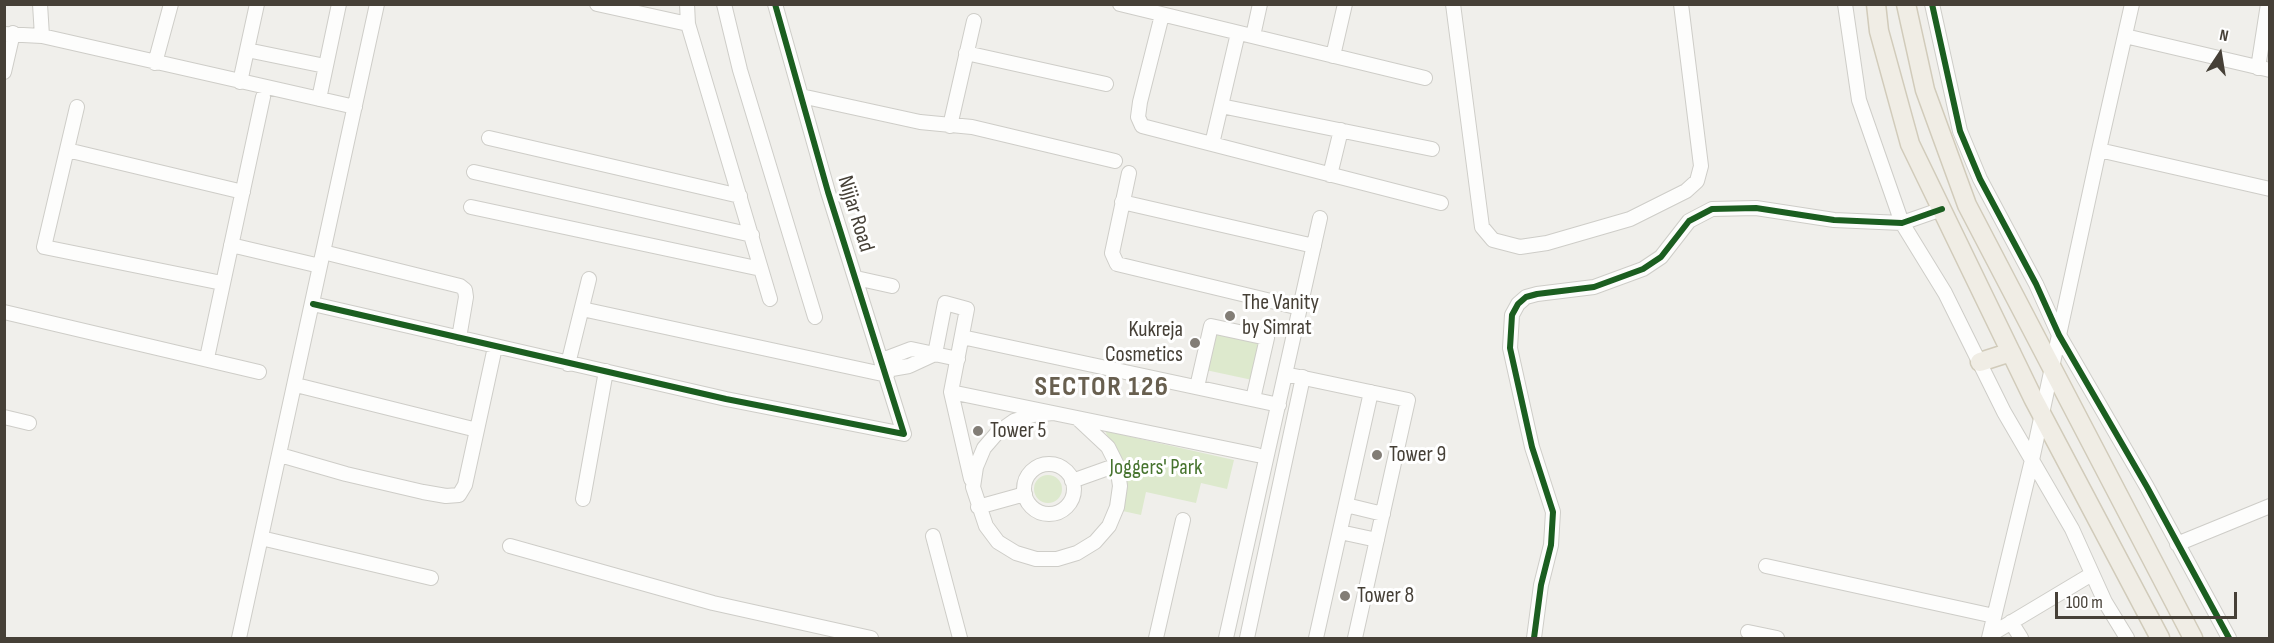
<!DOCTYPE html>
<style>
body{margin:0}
#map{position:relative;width:2274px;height:643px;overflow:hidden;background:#f0efeb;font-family:"Sofia Sans Condensed",sans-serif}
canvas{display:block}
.frame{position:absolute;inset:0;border:6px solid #464037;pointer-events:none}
.north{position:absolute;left:2190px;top:24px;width:60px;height:60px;-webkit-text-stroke:4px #fff;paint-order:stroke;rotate:12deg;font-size:16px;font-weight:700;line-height:24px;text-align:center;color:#464037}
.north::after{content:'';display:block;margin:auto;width:21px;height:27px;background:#464037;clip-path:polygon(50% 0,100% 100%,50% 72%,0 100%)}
.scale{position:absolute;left:2055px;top:592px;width:182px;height:27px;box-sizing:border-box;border:3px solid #464037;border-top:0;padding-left:8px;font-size:18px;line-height:21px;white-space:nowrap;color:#464037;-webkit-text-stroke:4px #fff;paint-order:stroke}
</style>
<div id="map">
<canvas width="2274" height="643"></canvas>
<div class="frame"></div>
<div class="north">N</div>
<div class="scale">100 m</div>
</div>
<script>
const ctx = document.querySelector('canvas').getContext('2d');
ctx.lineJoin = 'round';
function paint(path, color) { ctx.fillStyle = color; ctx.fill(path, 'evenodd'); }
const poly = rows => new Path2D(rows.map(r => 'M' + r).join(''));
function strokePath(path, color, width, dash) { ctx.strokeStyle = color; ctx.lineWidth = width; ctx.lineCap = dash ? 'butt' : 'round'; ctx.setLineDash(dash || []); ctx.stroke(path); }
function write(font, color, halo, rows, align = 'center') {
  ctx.font = font + ' "Sofia Sans Condensed",sans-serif'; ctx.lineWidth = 6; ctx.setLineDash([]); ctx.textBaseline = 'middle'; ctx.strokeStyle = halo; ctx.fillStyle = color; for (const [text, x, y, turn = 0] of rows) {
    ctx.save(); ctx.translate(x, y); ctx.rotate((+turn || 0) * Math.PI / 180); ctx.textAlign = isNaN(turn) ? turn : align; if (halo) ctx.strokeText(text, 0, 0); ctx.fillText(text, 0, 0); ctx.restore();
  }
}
paint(poly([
 [1211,326,1267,338,1257,381,1201,369],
 [1105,431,1234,460,1227,489,1201,483,1196,503,1146,492,1141,515,1118,510,1126,470],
 '1034 489a14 14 0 1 1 28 0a14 14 0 1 1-28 0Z'
]), '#dde9cd');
const minor = poly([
 [40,4,42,36],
 [597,4,688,24],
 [687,4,688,24,770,299],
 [724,4,740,70,815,317],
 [1120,4,1425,78],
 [1453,4,1482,227,1493,240,1520,247,1547,243,1630,219,1686,191,1697,181,1701,166,1681,4],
 [1845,4,1859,100,1902,223,1945,293,2004,412,2072,529,2105,602,2127,638],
 [1932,4,1960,131,1980,179,2036,284,2059,335,2147,487,2229,638],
 [2132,4,2099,150,2270,189],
 [1162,15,1140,102,1138,117,1142,126,1441,203],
 [4,34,42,36,355,107],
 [1253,36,1260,4],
 [2125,36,2270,70],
 [247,50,325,66],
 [966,53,1106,84],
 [1333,56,1345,4],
 [155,63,171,4],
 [2258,68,2268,4],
 [4,72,13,33],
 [240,82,257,4],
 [801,96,920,122,972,127,1115,161],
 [319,99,339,4],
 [1221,106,1432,149],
 [77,107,44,247,222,283],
 [950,126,974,21],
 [489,138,740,196],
 [1212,144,1238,33],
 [67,150,243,192],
 [474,172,752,235],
 [1129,173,1112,253,1117,264,1300,308],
 [1330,175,1341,130],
 [1122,202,1314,246],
 [471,207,761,269],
 [231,245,320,266],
 [323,252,460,286,465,290,466,297,459,338],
 [856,278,892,286],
 [313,304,726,399,904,434,828,192,775,4],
 [582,309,887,375],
 [4,312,259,372],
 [962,337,1279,405],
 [207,358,263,97],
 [882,360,911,349,958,359],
 [568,364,589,279],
 [886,370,909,366,935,354,945,303,967,309,951,392,971,479],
 [1285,374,1408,400,1355,638],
 [296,385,477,430],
 [1197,387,1211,326,1267,338,1253,399],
 [951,392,1257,455],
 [1053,413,1033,415,1014,421,997,433,984,448,976,467,973,487,986,526,998,542,1016,553,1036,559,1057,559,1077,553,1095,542,1109,526,1117,507,1120,486,1117,465,1108,447,1077,418],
 [4,417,29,423],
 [280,455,346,474,423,492,446,496,459,495,465,485,495,347],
 '1024 489a25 25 0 1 1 50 0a25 25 0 1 1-50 0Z',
 [1072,481,1117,465],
 [583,499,606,371],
 [1346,505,1383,514],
 [978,507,1025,494],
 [1340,532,1377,540],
 [933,536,960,638],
 [261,538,431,578],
 [2177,544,2270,506],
 [510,546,713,603,871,638],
 [1766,566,1994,616],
 [2011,622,2021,638],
 [1748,632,1777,638],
 [1990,635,2092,574],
 [239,638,377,4],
 [1156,638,1183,520],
 [1226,638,1320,218],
 [1247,638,1303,377],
 [1316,638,1371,392],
 [1534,638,1541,585,1551,545,1553,512,1532,447,1510,348,1512,315,1518,304,1526,297,1537,294,1594,287,1643,269,1661,257,1689,221,1712,209,1756,208,1834,220,1902,223,1942,209],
 [1989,638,2032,460,2099,150]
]);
const major = poly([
 [1876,4,1879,31,1910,144,2033,398,2160,638],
 [1906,4,1925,90,1967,205,2193,638],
 [1980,362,2011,352]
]);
strokePath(minor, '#cecdc8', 16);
strokePath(major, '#d1cbba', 21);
strokePath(minor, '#fdfdfc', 14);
strokePath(major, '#f0ede5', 18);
strokePath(poly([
 [1932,4,1960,131,1980,179,2036,284,2059,335,2147,487,2229,638],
 [313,304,726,399,904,434,828,192,775,4],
 [1534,638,1541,585,1551,545,1553,512,1532,447,1510,348,1512,315,1518,304,1526,297,1537,294,1594,287,1643,269,1661,257,1689,221,1712,209,1756,208,1834,220,1902,223,1942,209]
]), '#1b5e20', 6);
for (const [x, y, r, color] of [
 [1230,316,6,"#827d76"],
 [1195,343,6,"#827d76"],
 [978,431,6,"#827d76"],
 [1377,455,6,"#827d76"],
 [1345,596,6,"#827d76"]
]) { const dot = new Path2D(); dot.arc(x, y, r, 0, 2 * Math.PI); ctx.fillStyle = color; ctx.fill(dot); strokePath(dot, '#fff', 2); }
write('22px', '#464037', '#fff', [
 ["Nijjar Road",855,214,73]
]);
write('22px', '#464037', '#fff', [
 ["The Vanity",1242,303],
 ["by Simrat",1242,328],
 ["Kukreja",1183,330,"right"],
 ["Cosmetics",1183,355,"right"],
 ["Tower 5",990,431],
 ["Tower 9",1389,455],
 ["Tower 8",1357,596]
], 'left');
write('22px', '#47742f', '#fff', [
 ["Joggers' Park",1156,468]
]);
ctx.letterSpacing = '1.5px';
write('bold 28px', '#685f4f', '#fff', [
 ["SECTOR 126",1102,388]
]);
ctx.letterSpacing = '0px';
</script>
